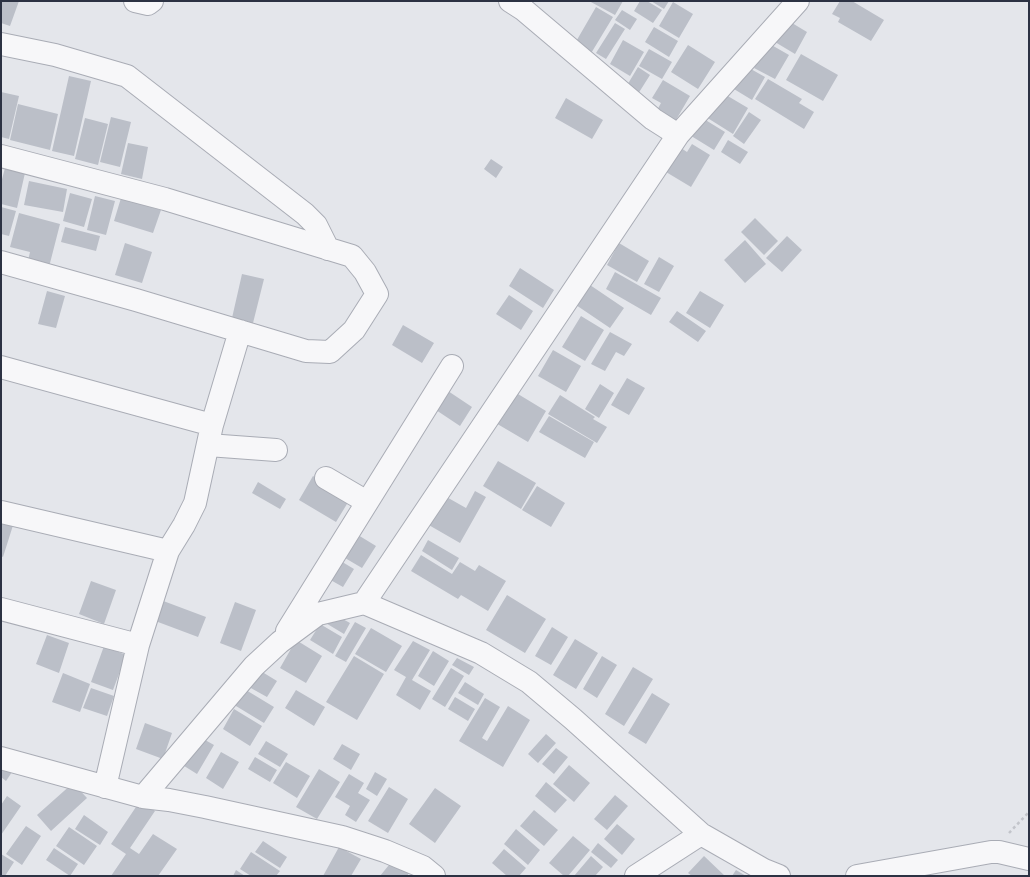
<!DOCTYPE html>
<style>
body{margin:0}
#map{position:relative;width:1030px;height:877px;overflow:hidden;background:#e4e6eb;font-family:"Varela Round",sans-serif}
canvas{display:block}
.frame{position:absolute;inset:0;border:2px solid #2c3243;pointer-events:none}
</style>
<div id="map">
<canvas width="1030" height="877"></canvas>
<div class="frame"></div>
</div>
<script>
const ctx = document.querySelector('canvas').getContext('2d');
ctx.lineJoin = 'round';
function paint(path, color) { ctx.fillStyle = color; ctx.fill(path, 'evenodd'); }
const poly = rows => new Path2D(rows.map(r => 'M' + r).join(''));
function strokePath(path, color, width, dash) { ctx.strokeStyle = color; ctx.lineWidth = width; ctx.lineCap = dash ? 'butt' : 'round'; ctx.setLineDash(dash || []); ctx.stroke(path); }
paint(poly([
 [1,1,19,1,10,26,1,23],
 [589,1,623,1,615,15],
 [640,1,647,1,662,10,653,23,634,11],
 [651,1,669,1,664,9],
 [840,1,852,1,884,20,871,41,838,22,840,18,832,14],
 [673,2,693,14,679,38,659,26],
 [596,7,613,17,590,55,574,45],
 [622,10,637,19,630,30,615,20],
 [787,20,807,32,795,54,775,42],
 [615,23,625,29,606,59,596,53],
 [654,27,678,41,669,57,645,42],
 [623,40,644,52,630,76,610,64],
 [768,43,789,55,775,79,754,68],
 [688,45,715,62,698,89,671,72],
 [649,49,672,62,662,79,639,66],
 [801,54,838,75,823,101,786,80],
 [742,64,765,77,752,100,729,86],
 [638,67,650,75,638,94,626,87],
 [69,76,91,81,74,156,52,151],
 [768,79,802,99,799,103,814,112,804,129,755,99],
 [663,80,690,96,673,125,655,114,661,103,652,98],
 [1,92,19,96,9,139,1,137],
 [721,92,748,108,733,134,706,117],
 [566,98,603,120,592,139,555,118],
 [18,104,58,114,50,150,10,140],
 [749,112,761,120,744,144,733,136],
 [699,116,725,132,714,150,688,134],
 [111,117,131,122,120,167,100,162],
 [85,118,108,124,98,165,75,159],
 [728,140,748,152,740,164,721,152],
 [128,143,148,147,142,179,121,174],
 [692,144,710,155,691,187,666,172,681,148,687,152],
 [491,159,503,167,496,178,484,169],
 [5,168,25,173,17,208,1,204,1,183],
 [29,181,67,189,63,212,24,205],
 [70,193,92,199,84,227,63,221],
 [95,196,115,201,106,235,87,230],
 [121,198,161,210,153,233,114,221],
 [1,207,16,211,9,236,1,234],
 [19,213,60,224,49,267,28,261,30,252,10,247],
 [755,218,778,241,764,255,741,232],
 [65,227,100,236,96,251,61,242],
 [787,236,802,250,782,272,766,258],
 [745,240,766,264,745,283,724,260],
 [125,243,152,252,142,283,115,275],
 [619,243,649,261,637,282,607,265],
 [659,257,674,266,659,292,644,284],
 [520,268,554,290,543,308,509,286],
 [615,272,661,298,651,315,606,289],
 [242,274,264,279,253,323,232,318],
 [590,285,624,308,610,328,576,305],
 [47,291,65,296,56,328,38,324],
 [700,291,724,305,710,328,686,313],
 [509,295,533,311,521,330,496,314],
 [677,311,706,331,698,342,669,322],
 [581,316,604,330,585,361,562,347],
 [403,325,434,343,422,363,392,345],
 [610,332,632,344,624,356,616,352,605,371,591,364],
 [553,350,581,366,566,392,538,376],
 [627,378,645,388,629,415,611,405],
 [436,383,472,407,460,426,424,402],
 [600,384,614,393,599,418,585,409],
 [513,391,546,411,528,442,494,422],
 [560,395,595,417,593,419,607,427,597,443,548,414],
 [549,416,594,442,585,458,539,432],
 [498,461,536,483,521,509,483,486],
 [313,476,350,499,336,522,299,500],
 [258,482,286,499,280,509,252,493],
 [537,486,565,503,551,527,522,510],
 [475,491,486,497,460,543,427,524,443,495,466,508],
 [1,515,15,519,3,557,1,556],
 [358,535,376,546,362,568,345,558],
 [428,540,459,558,452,570,422,551],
 [329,554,354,569,343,587,318,573],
 [421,555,452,574,460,562,475,571,479,565,506,581,488,611,461,595,458,599,411,571],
 [91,581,116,590,104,624,79,614],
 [507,595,546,619,525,653,486,630],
 [158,599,206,617,198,637,150,619],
 [235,602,256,610,241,651,220,643],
 [330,612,350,623,344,634,324,622],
 [355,622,366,628,346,662,335,656],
 [320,624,342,637,333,654,310,640],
 [552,627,568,637,551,665,535,656],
 [371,628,402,646,386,672,355,654],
 [47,635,69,643,59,673,36,664],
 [575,639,598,653,576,689,553,675],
 [296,640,322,656,306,683,280,668],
 [413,641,430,650,412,680,431,691,420,710,396,695,406,677,394,670],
 [104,646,126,655,113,690,91,682],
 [433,651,449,661,434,686,418,676],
 [354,656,384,674,357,720,326,702],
 [602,656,617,665,597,698,583,689],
 [457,658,474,667,469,675,452,665],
 [633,667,653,679,624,726,605,714],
 [451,668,464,676,445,707,432,699],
 [259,670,277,681,267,697,249,687],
 [63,673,90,684,80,712,52,702],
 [465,682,484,694,478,705,458,693],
 [241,687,274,707,264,723,231,703],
 [91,688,114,696,107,716,83,708],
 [296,690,325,707,314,726,285,708],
 [652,693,670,704,646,744,628,733],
 [455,697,475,709,468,721,448,709],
 [485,698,500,707,482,738,487,741,508,706,530,720,503,767,459,741],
 [234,709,262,726,250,746,223,729],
 [145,723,172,733,163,759,136,749],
 [546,734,556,743,538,763,528,754],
 [198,736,214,745,197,774,181,764],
 [266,741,288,754,280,767,258,754],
 [342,744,360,754,351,770,333,759],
 [556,748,568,757,554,774,542,764],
 [221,752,239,762,223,789,206,778],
 [255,757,277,770,270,782,248,769],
 [286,762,310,776,297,798,273,783],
 [1,765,12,772,6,781,1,777],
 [569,765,590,783,574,802,553,784],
 [319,769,340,782,317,819,296,807],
 [375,772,387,779,377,796,366,789],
 [349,774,364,783,358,793,370,800,356,822,345,815,350,806,335,797],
 [546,782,567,800,555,813,535,796],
 [73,783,87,798,51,831,37,815],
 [389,787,408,799,388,833,368,821],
 [435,788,461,806,435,843,409,824],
 [615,795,628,806,607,830,594,819],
 [7,796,21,806,1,835,1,805],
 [140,801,155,811,130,848,139,854,153,834,177,849,158,876,111,876,126,854,111,844],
 [534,810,558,830,544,846,520,826],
 [84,815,108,832,100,845,75,829],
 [617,824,635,839,622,855,604,839],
 [26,826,41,836,22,865,6,854],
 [69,827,97,846,84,865,56,846],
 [516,829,540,850,528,865,504,844],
 [573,836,590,850,568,876,564,876,549,863],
 [263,841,287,857,280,868,255,852],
 [598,843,618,860,611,868,591,852],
 [339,847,361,859,351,876,323,876],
 [54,848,78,864,70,876,46,860],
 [504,849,526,868,519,876,507,876,492,863],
 [251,852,280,871,276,876,251,876,240,869],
 [1,854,14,862,5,876,1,876],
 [591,856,603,867,595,876,574,876],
 [704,856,725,876,692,876,688,873],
 [393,860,409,873,407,876,380,876],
 [236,870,245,876,233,876],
 [736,870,746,876,732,876]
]), '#bbbfc8');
const minor = poly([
 [135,1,148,4,152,1],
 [1,44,55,55,127,76,305,214,316,225,328,249],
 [678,135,798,1],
 [1,156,165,199,352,256,365,272,377,294,354,330,330,352,306,351,136,300,1,262],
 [1,367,212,425,240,331],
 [208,445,276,450],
 [326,478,367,502],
 [1,512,168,551],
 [364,603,678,135,653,119,524,10,510,1],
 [1,609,138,645],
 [287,631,452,366],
 [1,758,143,797,169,800,205,807,342,837,385,851,423,867,434,876],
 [105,787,138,645,168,551,184,525,195,503,212,425],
 [143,797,254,666,280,642,318,614,364,603,481,653,529,682,573,719,701,834,764,870,779,876],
 [636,876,701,834],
 [857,876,991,852,999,852,1029,859]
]);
strokePath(minor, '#a9acb5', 24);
strokePath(poly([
 [1009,833,1029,812]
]), '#c2c4ca', 2.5, [3, 3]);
strokePath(minor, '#f7f7f9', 22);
</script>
